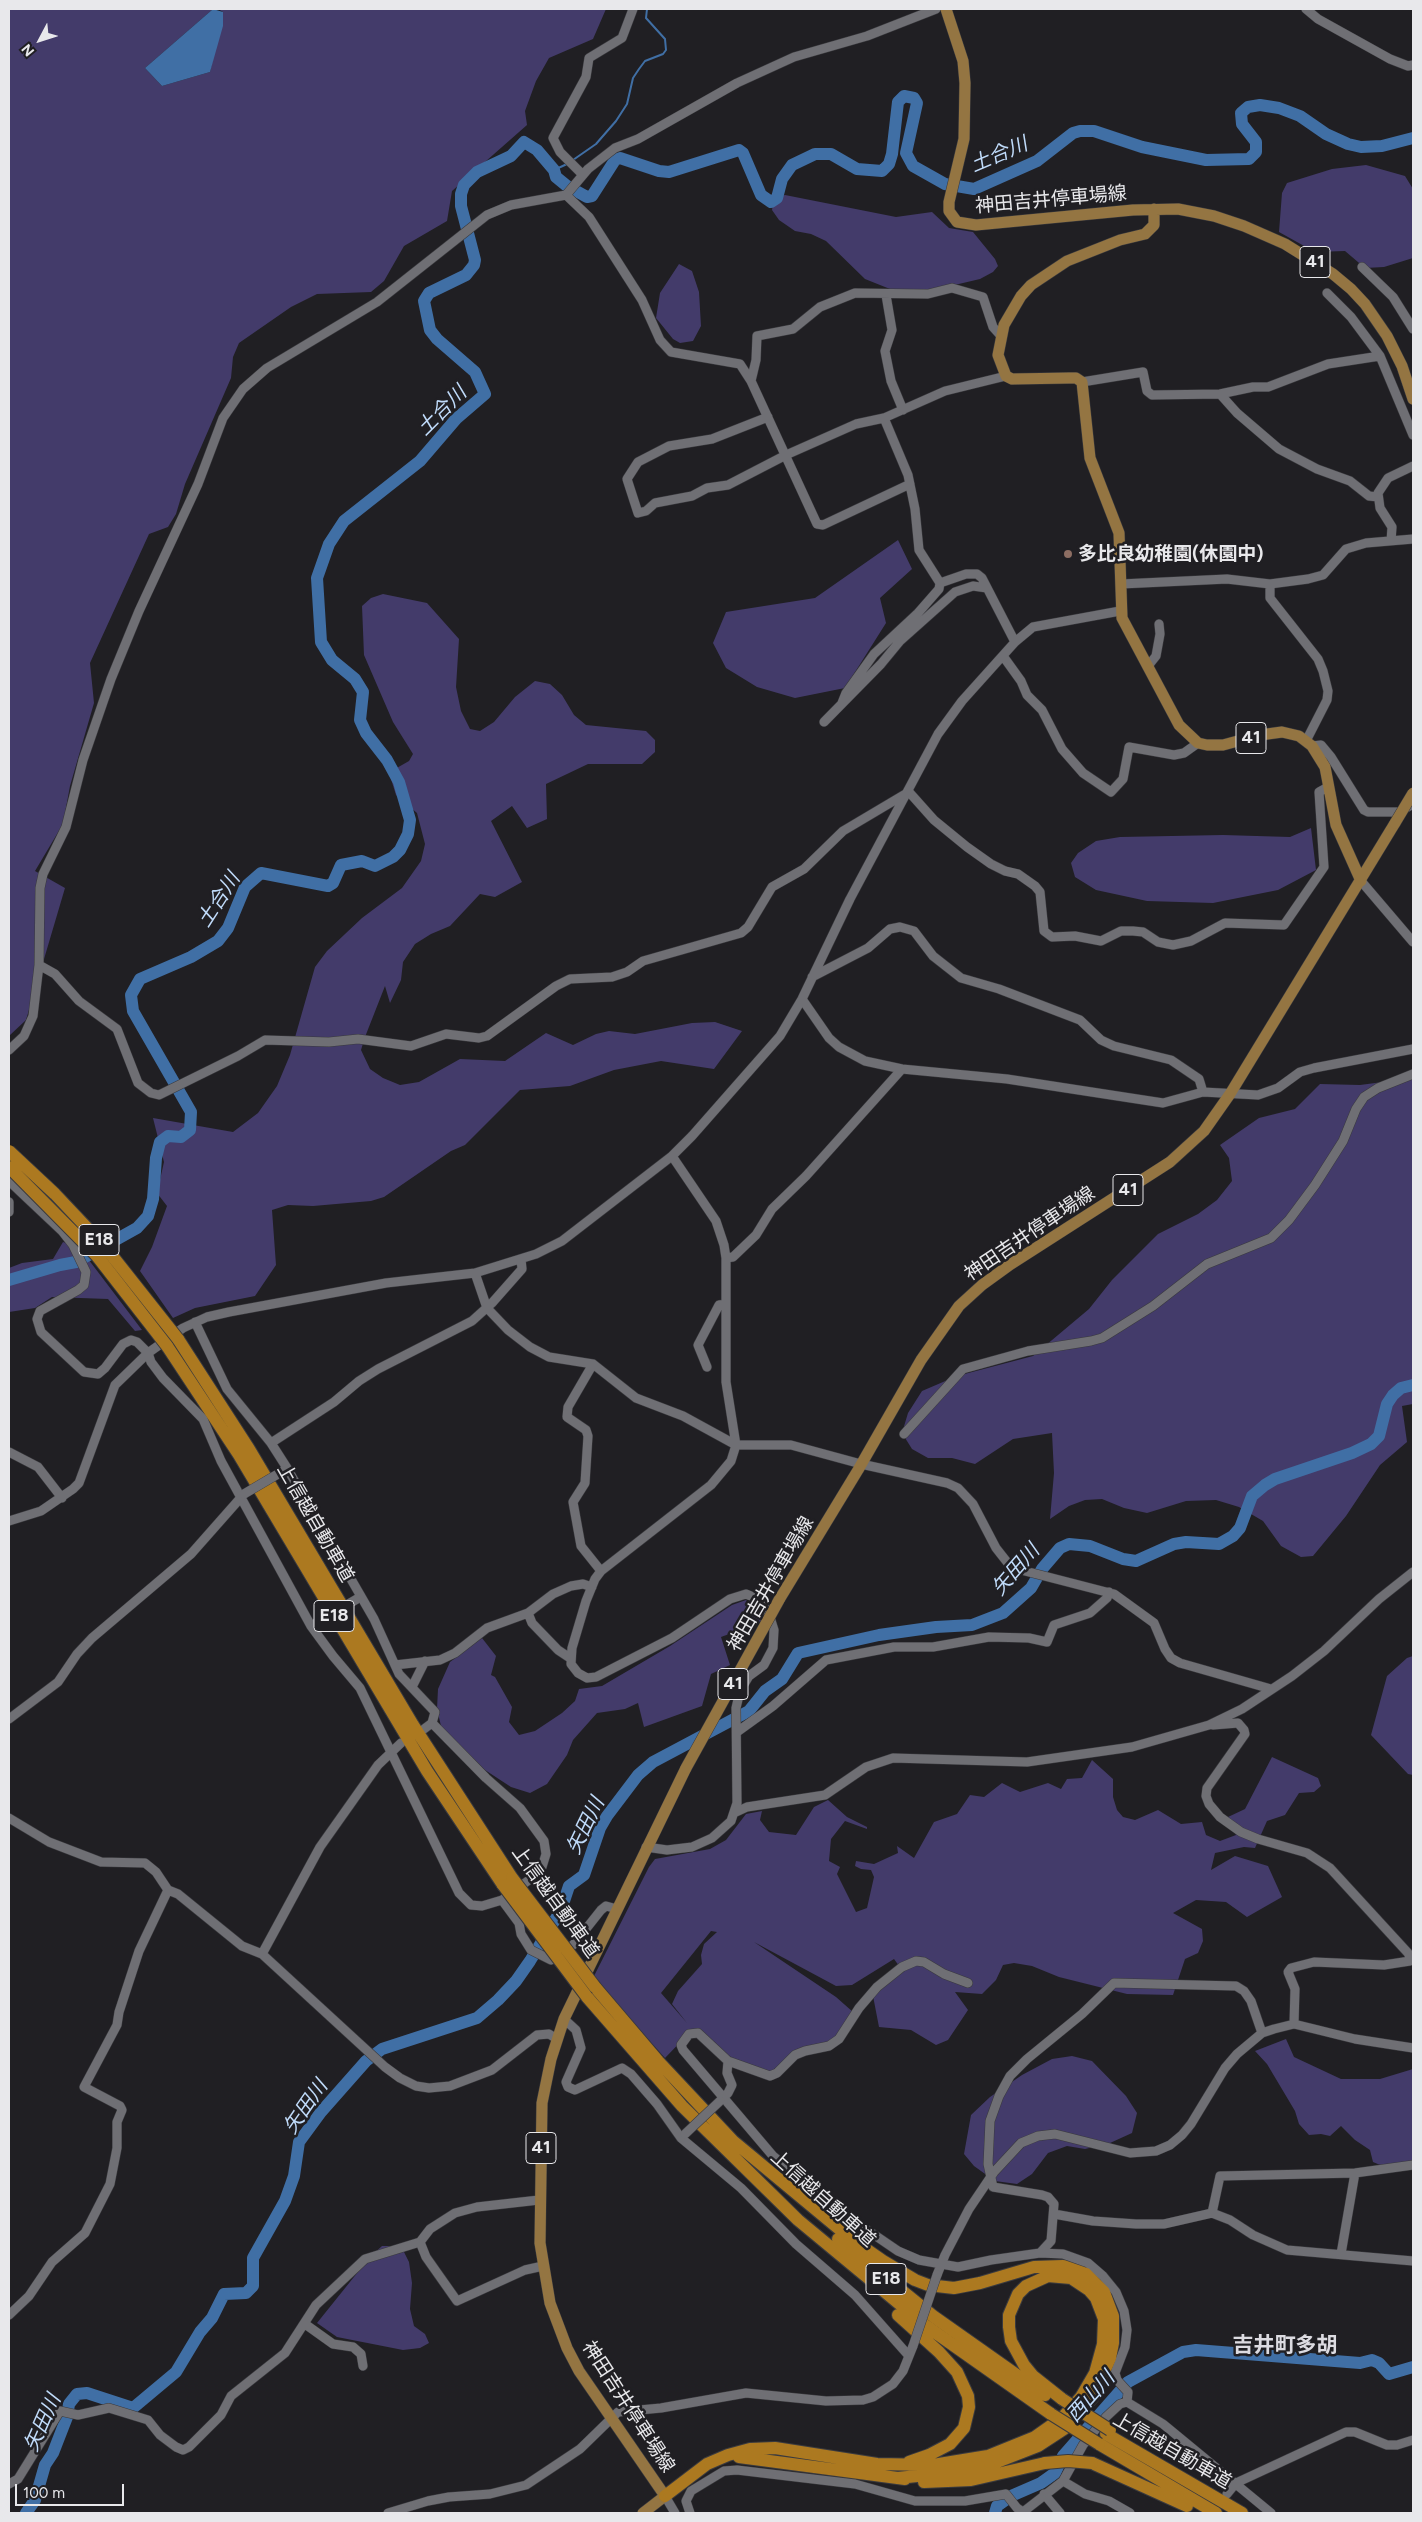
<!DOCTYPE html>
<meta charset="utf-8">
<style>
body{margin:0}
#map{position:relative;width:1422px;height:2522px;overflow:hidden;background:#201f23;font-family:Figtree,sans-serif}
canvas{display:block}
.frame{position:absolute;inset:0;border:10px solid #e8e8eb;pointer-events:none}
.north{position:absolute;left:15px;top:15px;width:50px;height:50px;-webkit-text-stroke:4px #201f23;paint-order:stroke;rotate:230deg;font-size:14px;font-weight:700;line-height:20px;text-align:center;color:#e8e8eb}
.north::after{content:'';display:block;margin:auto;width:18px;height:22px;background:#e8e8eb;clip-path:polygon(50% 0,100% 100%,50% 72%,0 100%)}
.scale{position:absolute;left:15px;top:2484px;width:109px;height:22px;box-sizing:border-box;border:2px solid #e8e8eb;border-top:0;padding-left:6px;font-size:15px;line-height:18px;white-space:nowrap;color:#e8e8eb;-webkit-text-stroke:4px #201f23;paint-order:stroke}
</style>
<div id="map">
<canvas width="1422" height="2522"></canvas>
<div class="frame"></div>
<div class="north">N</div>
<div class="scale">100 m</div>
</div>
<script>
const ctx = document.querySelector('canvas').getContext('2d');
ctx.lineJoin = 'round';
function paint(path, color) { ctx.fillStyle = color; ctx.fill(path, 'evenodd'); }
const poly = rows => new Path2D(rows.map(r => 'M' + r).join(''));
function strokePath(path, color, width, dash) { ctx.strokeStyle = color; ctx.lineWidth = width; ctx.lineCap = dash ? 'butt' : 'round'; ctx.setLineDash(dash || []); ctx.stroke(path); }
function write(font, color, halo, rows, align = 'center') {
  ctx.font = font + ' Figtree,"Noto Sans JP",sans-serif'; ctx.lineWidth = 5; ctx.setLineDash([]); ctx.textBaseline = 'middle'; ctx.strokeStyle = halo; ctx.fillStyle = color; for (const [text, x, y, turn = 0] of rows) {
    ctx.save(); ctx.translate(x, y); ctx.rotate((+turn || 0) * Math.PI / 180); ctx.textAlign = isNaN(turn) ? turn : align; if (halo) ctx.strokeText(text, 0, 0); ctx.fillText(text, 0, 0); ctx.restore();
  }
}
paint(poly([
 [9,9,213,9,145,68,162,86,210,72,223,12,218,9,606,9,593,39,549,58,536,81,525,111,527,125,452,191,447,221,404,246,384,281,371,292,317,294,291,307,239,343,233,357,231,378,185,484,176,514,168,527,149,534,90,663,94,703,70,786,63,824,35,871,65,888,26,1020,9,1036],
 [1366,165,1405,176,1413,189,1413,258,1384,267,1365,268,1345,251,1315,252,1279,232,1282,193,1287,183,1332,169],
 [785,195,896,217,932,212,949,228,973,232,995,259,998,266,993,272,980,279,946,287,916,291,890,289,865,279,826,241,811,234,795,231,779,220,772,210,774,198],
 [679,264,692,271,699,292,701,326,693,341,680,343,673,339,656,318,660,293],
 [898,540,912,569,880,598,886,623,845,688,795,698,757,687,726,668,713,643,726,612,815,598],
 [383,594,427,603,459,639,456,687,461,711,470,729,480,731,494,722,515,697,535,681,550,684,562,695,574,715,586,725,646,731,655,740,655,752,642,764,588,764,546,784,547,819,527,828,512,806,491,821,522,882,495,897,480,894,450,926,431,934,415,944,403,962,401,980,390,1003,385,986,365,1037,361,1050,370,1069,383,1078,400,1085,419,1082,460,1059,505,1061,546,1033,573,1045,596,1034,609,1031,635,1034,692,1023,715,1022,742,1031,714,1069,661,1061,614,1070,570,1086,520,1090,465,1145,451,1151,384,1197,371,1201,313,1206,288,1205,272,1210,276,1265,255,1296,195,1308,173,1318,140,1271,152,1247,167,1206,157,1193,164,1162,153,1118,233,1132,258,1113,277,1086,290,1055,315,967,327,951,362,918,402,888,421,861,425,844,417,813,396,795,391,779,395,769,409,761,413,754,393,722,364,655,362,606,371,598],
 [1311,828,1316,870,1278,890,1213,903,1147,901,1096,890,1075,877,1071,863,1078,853,1096,841,1120,837,1223,835,1290,837],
 [1413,1078,1413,1404,1402,1406,1407,1442,1380,1465,1346,1516,1313,1556,1301,1557,1281,1546,1263,1521,1239,1507,1216,1500,1186,1501,1147,1513,1124,1508,1102,1499,1085,1500,1069,1506,1050,1519,1054,1473,1052,1433,1013,1439,975,1464,952,1458,928,1458,912,1449,902,1433,908,1413,922,1391,957,1376,1033,1356,1089,1309,1112,1280,1158,1234,1198,1214,1217,1200,1232,1181,1229,1158,1220,1145,1259,1118,1295,1109,1320,1084,1360,1085],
 [63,1242,79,1247,142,1330,135,1331,108,1299,52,1297,35,1308,9,1312,9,1268,22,1263,53,1259],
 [746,1600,755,1606,763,1618,759,1623,721,1637,730,1665,711,1674,702,1706,644,1727,638,1703,625,1709,597,1713,573,1740,567,1755,547,1784,530,1793,511,1787,485,1770,441,1726,437,1709,438,1689,450,1662,482,1638,496,1656,491,1675,495,1677,512,1707,509,1722,519,1735,535,1731,562,1713,575,1701,579,1689,602,1686,670,1646,732,1605],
 [1413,1656,1413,1775,1408,1774,1371,1735,1387,1676,1407,1658],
 [1272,1757,1318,1778,1321,1786,1314,1792,1299,1793,1285,1815,1267,1821,1255,1848,1244,1847,1215,1853,1211,1870,1235,1856,1268,1866,1282,1897,1247,1917,1226,1902,1196,1900,1173,1913,1202,1929,1203,1941,1198,1953,1185,1959,1173,1995,1127,1994,1059,1977,1032,1966,1014,1963,1003,1965,996,1980,982,1994,955,1992,968,2010,948,2040,936,2045,911,2030,879,2027,873,1996,902,1970,894,1959,852,1985,836,1986,754,1942,836,1997,853,2012,837,2038,829,2044,805,2049,768,2073,729,2059,693,2029,665,2058,593,1978,649,1867,655,1859,710,1849,726,1840,746,1814,762,1811,760,1820,769,1832,796,1835,814,1807,828,1800,847,1817,867,1827,867,1829,845,1821,831,1839,829,1861,840,1867,837,1874,856,1912,867,1908,874,1877,871,1870,861,1869,855,1866,856,1861,874,1864,898,1853,897,1846,914,1858,934,1822,957,1814,970,1795,984,1797,1002,1783,1020,1792,1048,1783,1061,1789,1067,1779,1082,1778,1092,1760,1113,1779,1113,1797,1117,1810,1123,1817,1135,1820,1158,1810,1181,1824,1202,1822,1206,1835,1220,1841,1236,1835,1228,1817,1245,1809],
 [711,1931,717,1932,704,1944,701,1955,702,1964,678,1991,672,2004,687,2023,661,1993],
 [1286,2039,1294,2057,1341,2079,1380,2079,1413,2069,1413,2164,1385,2167,1373,2162,1370,2150,1355,2140,1341,2126,1330,2136,1321,2134,1309,2135,1299,2124,1295,2111,1267,2064,1255,2051],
 [1072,2056,1092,2061,1126,2096,1137,2113,1132,2133,1110,2143,1085,2149,1067,2146,1048,2153,1032,2174,1017,2184,995,2181,974,2166,964,2154,971,2115,990,2097,1022,2075,1052,2059],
 [382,2246,393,2246,404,2252,409,2262,412,2283,410,2309,414,2326,425,2334,429,2343,420,2348,403,2350,337,2337,317,2323,370,2257]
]), '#433b6a');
paint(poly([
 [213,9,223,12,223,26,210,72,162,86,145,68]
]), '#406fa5');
strokePath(poly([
 [573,160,596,144,616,121,627,104,633,78,639,69,645,61,663,54,666,50,665,39,646,18,647,9],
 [554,170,567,164]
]), '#406fa5', 2);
strokePath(poly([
 [9,1280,60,1265,76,1262,137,1228,148,1216,153,1199,156,1158,160,1142,168,1136,181,1137,190,1130,191,1112,133,1011,131,995,140,979,191,957,218,941,228,928,245,887,261,873,328,886,333,883,341,865,362,861,375,866,393,857,400,850,408,834,410,820,399,782,387,760,366,733,360,720,363,692,355,679,332,660,321,642,317,578,329,544,344,521,420,461,456,419,485,394,475,372,437,339,430,330,424,301,429,293,466,275,474,265,475,260,461,206,461,194,464,185,477,172,511,156,524,142,537,150,554,170,556,177,567,186,587,197,592,196,615,160,620,158,659,171,669,172,739,150,743,153,761,195,771,202,777,198,782,179,792,165,815,154,831,154,857,169,882,171,889,164,892,154,898,102,904,96,914,98,917,103,906,153,913,166,945,184,974,189,1037,161,1073,133,1080,131,1094,131,1142,147,1206,160,1249,159,1256,152,1256,142,1242,124,1241,113,1248,107,1260,105,1279,108,1300,116,1326,134,1348,144,1361,147,1382,146,1413,138],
 [26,2513,35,2500,45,2465,53,2453,67,2417,69,2404,77,2394,87,2393,133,2408,176,2372,200,2332,212,2318,224,2294,246,2293,253,2286,253,2258,285,2201,294,2176,299,2142,321,2112,366,2061,382,2049,477,2018,498,2000,516,1981,530,1961,561,1910,569,1886,584,1875,600,1828,607,1816,638,1775,653,1762,749,1711,765,1691,782,1679,798,1653,879,1635,936,1627,972,1625,1003,1613,1031,1588,1042,1569,1060,1548,1069,1544,1090,1546,1123,1559,1136,1561,1174,1544,1186,1542,1219,1544,1233,1536,1240,1528,1252,1496,1265,1485,1275,1479,1352,1453,1371,1444,1379,1436,1387,1404,1393,1395,1401,1388,1413,1385],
 [995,2513,997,2506,1011,2496,1041,2483,1055,2473,1063,2456,1128,2382,1183,2352,1196,2350,1360,2363,1372,2360,1379,2363,1389,2374,1413,2367]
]), '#406fa5', 12);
const minor = poly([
 [1306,9,1318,19,1390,59,1408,66,1413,65],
 [583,175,560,152,553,138,586,77,589,58,622,38,633,9],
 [566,195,589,217,642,300,660,340,671,352,740,364,751,381,817,524,823,525,910,484],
 [1362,267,1393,297,1413,329],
 [1327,293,1351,317,1380,356,1413,435],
 [886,295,892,330,885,351,891,381,903,410],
 [751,381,756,360,757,336,793,329,820,307,855,293,928,294,952,288,983,297,993,327,1001,336],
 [1082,382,1143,372,1147,391,1152,395,1220,394,1253,387,1268,387,1328,364,1380,356],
 [1220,394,1237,413,1279,449,1317,469,1350,481,1369,496,1378,497],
 [768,417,712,439,669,446,638,462,627,479,638,513,646,511,655,503,692,496,707,488,728,485,786,455,856,424,884,418,945,391,1006,376],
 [1391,541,1392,527,1380,508,1378,493,1388,478,1413,466],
 [940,583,966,574,977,574,982,578,1015,642],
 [1121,584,1227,579,1270,584,1308,579,1323,575,1346,549,1366,543,1413,539],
 [1270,584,1270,598,1318,659,1323,671,1328,691,1327,700,1306,741],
 [1003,656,1021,681,1027,695,1042,710,1062,749,1083,773,1111,792,1123,779,1129,747,1174,755,1184,753,1198,743],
 [1148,666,1156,656,1160,634,1159,624],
 [842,703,846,693,874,654,918,613,939,589,940,583,919,550,915,509,908,475,884,418],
 [824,722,881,664,900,641,955,592,973,586,987,588],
 [1312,746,1321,745,1331,757,1364,810,1368,812,1399,812,1413,804],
 [909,792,934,820,967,847,991,864,1005,871,1018,874,1035,886,1040,892,1044,931,1052,937,1075,936,1101,941,1121,931,1133,931,1143,932,1158,942,1173,945,1191,941,1225,923,1284,925,1324,867,1319,792,1328,787],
 [1361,881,1413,942],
 [39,965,55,974,79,1001,117,1029,138,1083,151,1093,159,1095,238,1056,265,1040,329,1042,358,1039,411,1046,446,1034,479,1038,487,1036,556,986,570,979,612,977,627,972,643,961,741,933,748,927,772,887,804,869,843,831,907,793],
 [812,977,868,948,890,929,900,927,914,931,933,956,961,978,999,989,1080,1020,1101,1040,1114,1046,1171,1060,1199,1079,1203,1092],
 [802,999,829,1038,839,1047,865,1061,902,1069,1007,1079,1163,1103,1203,1092,1258,1095,1278,1088,1300,1072,1314,1068,1413,1049],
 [9,1050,24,1036,33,1016,39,965,40,888,43,874,66,827,83,760,111,679,139,611,198,484,223,418,243,389,267,368,377,302,487,215,511,205,566,195,588,169,615,148,638,139,737,83,794,57,867,36,936,9],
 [9,1181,62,1231,73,1245,86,1272,84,1285,78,1290,40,1311,37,1319,41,1332,84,1372,98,1374,105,1368,123,1344,131,1340,137,1342,148,1353,151,1362,163,1378,203,1419,221,1461,311,1626,333,1656,360,1688,459,1893,471,1905,482,1906,502,1900,533,1877,542,1867,546,1854,544,1841,520,1808,486,1778,432,1723],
 [9,1202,9,1212],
 [726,1258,733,1257,756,1235,772,1209,806,1176,902,1069],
 [475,1273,487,1308,508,1330,530,1347,549,1357,593,1364,636,1398,683,1416,736,1445,791,1445,861,1464,947,1483,958,1488,973,1504,996,1548,1007,1562,1021,1570,1114,1594,1154,1623,1165,1649,1171,1658,1180,1663,1271,1689],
 [195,1322,227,1389,271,1443,287,1468,374,1619,399,1674,435,1712,432,1723,424,1729],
 [593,1364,568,1407,567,1417,586,1430,588,1436,585,1483,573,1502,581,1546,601,1571],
 [707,1367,698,1345,719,1305,726,1304],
 [904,1434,963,1369,1028,1351,1091,1341,1102,1338,1153,1306,1207,1264,1271,1238,1289,1220,1315,1185,1343,1141,1356,1109,1364,1097,1378,1088,1413,1074],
 [271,1443,334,1402,359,1381,378,1369,472,1321,492,1303,522,1269,521,1259],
 [9,1452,38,1467,62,1498],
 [9,1521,41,1511,73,1489,79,1483,115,1385,148,1353,183,1328,207,1317,229,1312,386,1283,475,1273,536,1254,562,1241,672,1156,692,1136,780,1036,802,999,850,899,938,734,962,701,1015,642,1033,627,1120,611],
 [528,1613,532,1623,558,1650,570,1658],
 [395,1665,440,1660,455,1653,487,1628,528,1613,553,1594,571,1586,583,1584,592,1587],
 [412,1687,425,1661],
 [9,1719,58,1682,77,1654,92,1638,191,1554,244,1494],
 [1213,1725,1238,1723,1244,1730,1245,1734,1207,1788,1206,1796,1209,1804,1220,1817,1241,1832,1258,1839,1307,1853,1330,1868,1408,1953,1411,1959,1410,1961,1384,1965,1314,1962,1291,1968,1288,1972,1295,1989,1294,2024],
 [737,1732,773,1706,826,1660,894,1647,933,1647,989,1637,1029,1638,1047,1642,1054,1625,1090,1613,1107,1598,1109,1592],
 [734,1813,747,1807,825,1795,866,1767,893,1758,1027,1762,1132,1747,1209,1725,1242,1709,1292,1676,1324,1651,1379,1599,1413,1572],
 [9,1818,49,1842,101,1862,145,1863,156,1872,168,1890,178,1894,242,1946,262,1954,385,2067,400,2078,416,2086,429,2088,450,2086,492,2070,537,2035,549,2034,557,2039],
 [646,1847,667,1850,692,1847,712,1838,731,1821,737,1803,736,1708,740,1691,749,1676,764,1665,773,1648,774,1630,769,1614,758,1599,746,1594,730,1599,672,1638,596,1677,587,1678,578,1673,571,1664,572,1648,586,1601,595,1579,601,1571,711,1485,731,1461,736,1445,726,1382,726,1258,724,1245,716,1221,672,1156],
 [502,1900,519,1923,521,1934,531,1950,551,1960,558,1958,574,1944,601,1910,606,1906,617,1909],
 [262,1954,320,1847,378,1765,401,1743],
 [968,1983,944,1974,924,1962,916,1961,902,1967,877,1987,859,2008,839,2039,829,2046,805,2051,795,2055,777,2073,770,2076,728,2061,698,2033,689,2034,681,2045,683,2050,773,2156,851,2219,898,2251,919,2260,958,2267,991,2260,1040,2253,1063,2254,1088,2263,1103,2276,1116,2292,1124,2311,1127,2330,1125,2347,1115,2373,1117,2380,1128,2392,1127,2402,1163,2424,1271,2513],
 [564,2019,576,2030,581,2048,566,2082,568,2087,575,2090,622,2068,631,2074,657,2104,681,2138,741,2188,796,2244,855,2295,909,2356],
 [721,2100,728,2093,732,2085,727,2073,728,2061],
 [1212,2213,1220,2176,1355,2173,1413,2165],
 [1054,2214,1093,2221,1136,2224,1164,2224,1212,2213,1230,2220,1253,2235,1287,2250,1413,2261],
 [420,2242,426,2257,457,2301,525,2270,543,2266],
 [1040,2253,1051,2241,1054,2204,1048,2197,1042,2195,993,2187,988,2164,990,2121,999,2096,1010,2076,1027,2059,1082,2014,1114,1983,1236,1986,1244,1991,1251,2001,1262,2033],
 [1341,2254,1355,2173],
 [937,2275,945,2255,969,2209,994,2172,1021,2143,1038,2136,1055,2134,1130,2153,1156,2151,1170,2145,1182,2135,1191,2124,1225,2068,1237,2054,1262,2033,1274,2029,1294,2024,1355,2039,1413,2048],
 [9,2315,29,2296,52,2262,85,2233,110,2184,117,2148,117,2122,122,2110,120,2106,84,2087,117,2025,119,2012,139,1951,168,1890],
 [305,2324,333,2344,353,2347,361,2354,363,2366],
 [1063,2481,1083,2445,1106,2417,1120,2404,1127,2402],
 [9,2484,18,2479,60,2411,78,2415,109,2408,148,2420,160,2435,176,2447,183,2450,189,2447,221,2415,231,2396,285,2353,316,2305,365,2259,420,2242,430,2229,455,2213,477,2207,539,2200],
 [1044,2494,1060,2513],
 [1227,2494,1236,2483,1346,2432,1355,2432,1387,2445,1397,2445,1413,2440],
 [665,2496,675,2513],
 [388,2513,428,2501,449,2497,490,2494,526,2485,580,2449,618,2412,661,2408,746,2393,826,2401,863,2400,873,2397,893,2384,903,2371,913,2346],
 [690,2513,686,2501,691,2491,724,2471,737,2470,855,2484,915,2501,965,2501,1006,2494,1017,2508,1023,2512,1063,2481,1085,2494,1109,2501,1130,2513]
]);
const major = poly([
 [946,9,963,61,965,83,964,139,949,202,949,211,957,222,976,225,1133,210,1178,209,1214,216,1244,226,1285,244,1333,274,1351,289,1365,304,1387,336,1402,366,1413,399],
 [1154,209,1154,225,1145,234,1120,240,1067,261,1031,285,1021,296,1004,325,998,355,1006,376,1012,379,1069,378,1076,378,1082,382,1090,458,1119,533,1122,618,1179,725,1198,743,1207,745,1223,745,1260,735,1282,732,1299,736,1312,746,1325,767,1336,825,1361,881],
 [779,1600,858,1470,921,1360,959,1306,982,1285,1011,1264,1170,1162,1204,1131,1230,1094,1395,823],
 [643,2513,665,2496,579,2371,567,2348,550,2303,540,2243,542,2103,551,2059,564,2019,686,1768]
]);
const highway = poly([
 [178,1339,249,1449,413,1725,512,1878],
 [167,1346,239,1455,427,1771,503,1885],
 [595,1987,658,2061,734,2142],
 [587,1997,682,2106,798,2220,926,2326,1051,2414],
 [727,2136,850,2238,883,2261,915,2280,928,2285,954,2288,980,2283,1034,2267,1063,2266,1086,2274,1104,2292,1113,2316,1113,2343,1110,2358,1093,2397,1064,2429,1038,2446,992,2464,955,2472,898,2478],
 [838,2239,933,2316,1045,2395],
 [898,2315,939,2352,957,2372,968,2396,969,2407,964,2428,950,2444,929,2455,909,2462],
 [1106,2434,1242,2513],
 [1099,2444,1216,2513],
 [739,2457,905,2479],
 [1092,2463,1187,2506],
 [924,2482,971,2480,1045,2463],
 [665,2496,707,2464,728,2455,750,2449,775,2448,877,2464,933,2465,988,2456,1035,2437,1062,2418,1081,2397,1095,2373,1103,2344,1104,2319,1096,2298,1089,2290,1071,2278,1048,2276,1026,2286,1018,2294,1009,2315,1009,2327,1011,2341,1024,2365,1033,2376,1062,2399]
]);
strokePath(minor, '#3a3a3e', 10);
strokePath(major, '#3a3a3e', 12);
strokePath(highway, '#3a3a3e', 14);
strokePath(minor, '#6f6f74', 9);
strokePath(major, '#947542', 11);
strokePath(highway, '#ac7920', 12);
const minorBridge = poly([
 [244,1494,283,1471],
 [316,1623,357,1599],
 [685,2134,720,2101],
 [913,2346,937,2275]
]);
const majorBridge = poly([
 [1395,823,1413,793],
 [686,1768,779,1600]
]);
const highwayBridge = poly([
 [9,1151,55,1194,106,1248,178,1339],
 [9,1167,97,1256,167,1346],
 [512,1878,595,1987],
 [503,1885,587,1997],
 [1062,2399,1110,2430],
 [1051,2414,1099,2444],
 [1045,2463,1068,2461,1092,2463]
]);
strokePath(minorBridge, '#3a3a3e', 10, []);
strokePath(majorBridge, '#3a3a3e', 12, []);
strokePath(highwayBridge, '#3a3a3e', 14, []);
strokePath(minorBridge, '#6f6f74', 9);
strokePath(majorBridge, '#947542', 11);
strokePath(highwayBridge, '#ac7920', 12);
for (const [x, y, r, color] of [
 [1068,554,5,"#8d6e63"]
]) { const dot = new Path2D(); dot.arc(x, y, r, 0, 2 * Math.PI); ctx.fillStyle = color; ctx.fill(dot); strokePath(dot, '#201f23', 2); }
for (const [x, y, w] of [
 [1315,262,30],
 [1251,738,30],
 [1128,1190,30],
 [99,1240,40],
 [334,1616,40],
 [733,1684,30],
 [541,2148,30],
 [886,2279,40]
]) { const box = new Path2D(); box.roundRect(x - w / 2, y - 15.5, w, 31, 4); ctx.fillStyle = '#201f23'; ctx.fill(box); strokePath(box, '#e8e8eb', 1); }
write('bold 18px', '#e8e8eb', null, [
 ["41",1315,262],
 ["41",1251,738],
 ["41",1128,1190],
 ["E18",99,1240],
 ["E18",334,1616],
 ["41",733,1684],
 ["41",541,2148],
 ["E18",886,2279]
]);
write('19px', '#e8e8eb', '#201f23', [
 ["神田吉井停車場線",1051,200,-5],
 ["神田吉井停車場線",1030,1234,-34],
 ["上信越自動車道",315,1523,60],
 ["神田吉井停車場線",771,1584,-60],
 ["上信越自動車道",555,1902,54],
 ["上信越自動車道",823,2199,42],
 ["神田吉井停車場線",628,2407,57],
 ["上信越自動車道",1172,2451,30]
]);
write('bold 19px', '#e8e8eb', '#201f23', [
 ["多比良幼稚園(休園中)",1078,554]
], 'left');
write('italic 20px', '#c0dbfa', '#201f23', [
 ["土合川",999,155,-23],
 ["土合川",442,411,-45],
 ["土合川",219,900,-57],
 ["矢田川",1016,1570,-49],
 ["矢田川",586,1826,-64],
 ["矢田川",306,2107,-55],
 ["西山川",1091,2397,-48],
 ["矢田川",43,2423,-66]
]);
write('bold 21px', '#dcdbe1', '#201f23', [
 ["吉井町多胡",1285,2346]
]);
</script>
